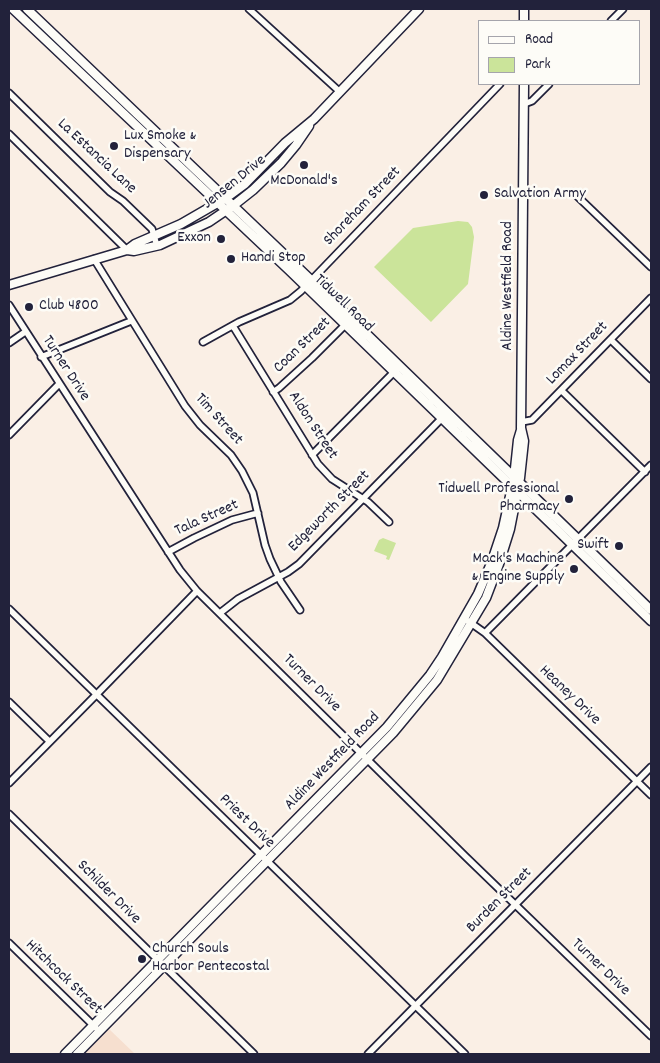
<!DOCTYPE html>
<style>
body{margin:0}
#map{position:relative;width:660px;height:1063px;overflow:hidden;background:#faefe5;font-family:Dekko,sans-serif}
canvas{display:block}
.frame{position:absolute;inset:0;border:10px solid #22223b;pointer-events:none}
.legend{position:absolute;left:478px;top:20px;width:162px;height:65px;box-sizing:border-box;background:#fdfcf7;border:1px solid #a5a5ac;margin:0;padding:6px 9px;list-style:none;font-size:15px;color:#22223b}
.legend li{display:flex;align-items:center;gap:10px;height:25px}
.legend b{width:25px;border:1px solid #a5a5ac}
</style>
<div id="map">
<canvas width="660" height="1063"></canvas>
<div class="frame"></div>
<ul class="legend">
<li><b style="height:6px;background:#fdfcf7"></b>Road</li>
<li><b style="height:14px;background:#cbe49a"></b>Park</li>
</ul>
</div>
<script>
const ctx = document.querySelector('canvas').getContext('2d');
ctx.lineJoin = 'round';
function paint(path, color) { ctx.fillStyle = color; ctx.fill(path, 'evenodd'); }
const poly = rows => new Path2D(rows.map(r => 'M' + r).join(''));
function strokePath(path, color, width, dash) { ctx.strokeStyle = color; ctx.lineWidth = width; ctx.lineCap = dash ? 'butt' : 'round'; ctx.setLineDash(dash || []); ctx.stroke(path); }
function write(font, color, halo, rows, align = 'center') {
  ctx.font = font + ' Dekko,sans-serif'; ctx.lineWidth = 5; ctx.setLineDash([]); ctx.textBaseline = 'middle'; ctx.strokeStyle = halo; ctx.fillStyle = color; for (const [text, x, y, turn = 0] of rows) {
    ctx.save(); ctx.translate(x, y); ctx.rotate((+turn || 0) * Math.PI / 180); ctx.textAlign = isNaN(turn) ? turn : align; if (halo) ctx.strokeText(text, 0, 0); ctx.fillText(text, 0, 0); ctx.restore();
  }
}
paint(poly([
 [109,1029,135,1054,84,1054]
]), '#f6dfcf');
paint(poly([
 [458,221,468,222,472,227,474,237,468,284,431,322,374,267,413,228],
 [383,538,396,543,389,560,386,559,387,556,374,551,379,540]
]), '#cbe49a');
const street = poly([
 [249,9,340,92],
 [611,21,623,9],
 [9,93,110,192,123,201,152,229,157,246],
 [524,104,532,101,549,84],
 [9,134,127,250],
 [575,194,651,267],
 [94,259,185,406,200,425,231,455,242,471,253,493,265,545,270,559,281,582,300,610],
 [9,305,180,570,197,591,465,856,651,1036],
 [233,326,318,464,332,479,368,502,389,522],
 [611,340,651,379],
 [203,342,239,322,290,300,301,291,500,84],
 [9,343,25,332],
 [41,357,131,321],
 [562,391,645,472],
 [273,392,279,388,312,358,348,322],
 [521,422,532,420,651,298],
 [9,435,59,384],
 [312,455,396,370],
 [168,552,194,538,232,520,258,513],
 [9,609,465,1054],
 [220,613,238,599,288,572,299,564,444,416],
 [468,621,485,633,651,795],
 [485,633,651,465],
 [9,702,49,741],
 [9,783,96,695,197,591],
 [9,814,254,1054],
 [9,943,96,1028],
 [368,1054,651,767]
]);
const secondary = poly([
 [13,9,290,271,651,621],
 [27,9,312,281,651,610],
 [524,21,524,9],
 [127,250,134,251,160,245,209,222,234,205,253,190,281,163,296,145,309,126],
 [9,285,127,250,135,244,181,224,226,198,245,184,285,143,314,119,419,9],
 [65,1054,387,727,430,675,442,657,478,594,492,561,503,528,514,478,518,440,521,430],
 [77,1054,393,733,437,680,486,598,499,564,510,529,520,478,524,441,521,428,524,84]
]);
strokePath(street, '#22223b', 9);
strokePath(secondary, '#22223b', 11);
strokePath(street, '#fdfcf7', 5.5);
strokePath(secondary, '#fdfcf7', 8);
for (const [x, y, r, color] of [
 [114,146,5,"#22223b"],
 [304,165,5,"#22223b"],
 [484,195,5,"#22223b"],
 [221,239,5,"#22223b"],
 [231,259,5,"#22223b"],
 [29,307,5,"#22223b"],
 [569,499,5,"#22223b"],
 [619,546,5,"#22223b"],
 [574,569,5,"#22223b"],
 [142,959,5,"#22223b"]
]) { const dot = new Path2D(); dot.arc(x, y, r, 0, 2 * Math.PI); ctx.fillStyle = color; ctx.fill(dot); strokePath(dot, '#fdfcf7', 2); }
write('16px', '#22223b', '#fdfcf7', [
 ["Lux Smoke &",124,137],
 ["Dispensary",124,155],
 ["McDonald's",304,182,"center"],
 ["Salvation Army",494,195],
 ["Exxon",211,239,"right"],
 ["Handi Stop",241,259],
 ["Club 4800",39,307],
 ["Tidwell Professional",559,490,"right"],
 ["Pharmacy",559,508,"right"],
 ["Swift",609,546,"right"],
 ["Mack's Machine",564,560,"right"],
 ["& Engine Supply",564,578,"right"],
 ["Church Souls",152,950],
 ["Harbor Pentecostal",152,968]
], 'left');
write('16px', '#22223b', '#fdfcf7', [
 ["La Estancia Lane",96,157,43],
 ["Jensen Drive",235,183,-39],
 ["Shoreham Street",363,207,-46],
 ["Aldine Westfield Road",509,286,-90],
 ["Tidwell Road",343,304,44],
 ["Coan Street",303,346,-44],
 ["Lomax Street",578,354,-46],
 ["Turner Drive",65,369,57],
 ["Tim Street",218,420,48],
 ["Aldon Street",312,426,57],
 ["Edgeworth Street",330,512,-45],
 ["Tala Street",207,519,-24],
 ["Turner Drive",311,684,45],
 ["Heaney Drive",569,696,44],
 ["Aldine Westfield Road",333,762,-46],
 ["Priest Drive",246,822,44],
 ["Schilder Drive",108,893,45],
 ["Burden Street",500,901,-45],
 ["Turner Drive",600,968,44],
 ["Hitchcock Street",63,978,44]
]);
</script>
